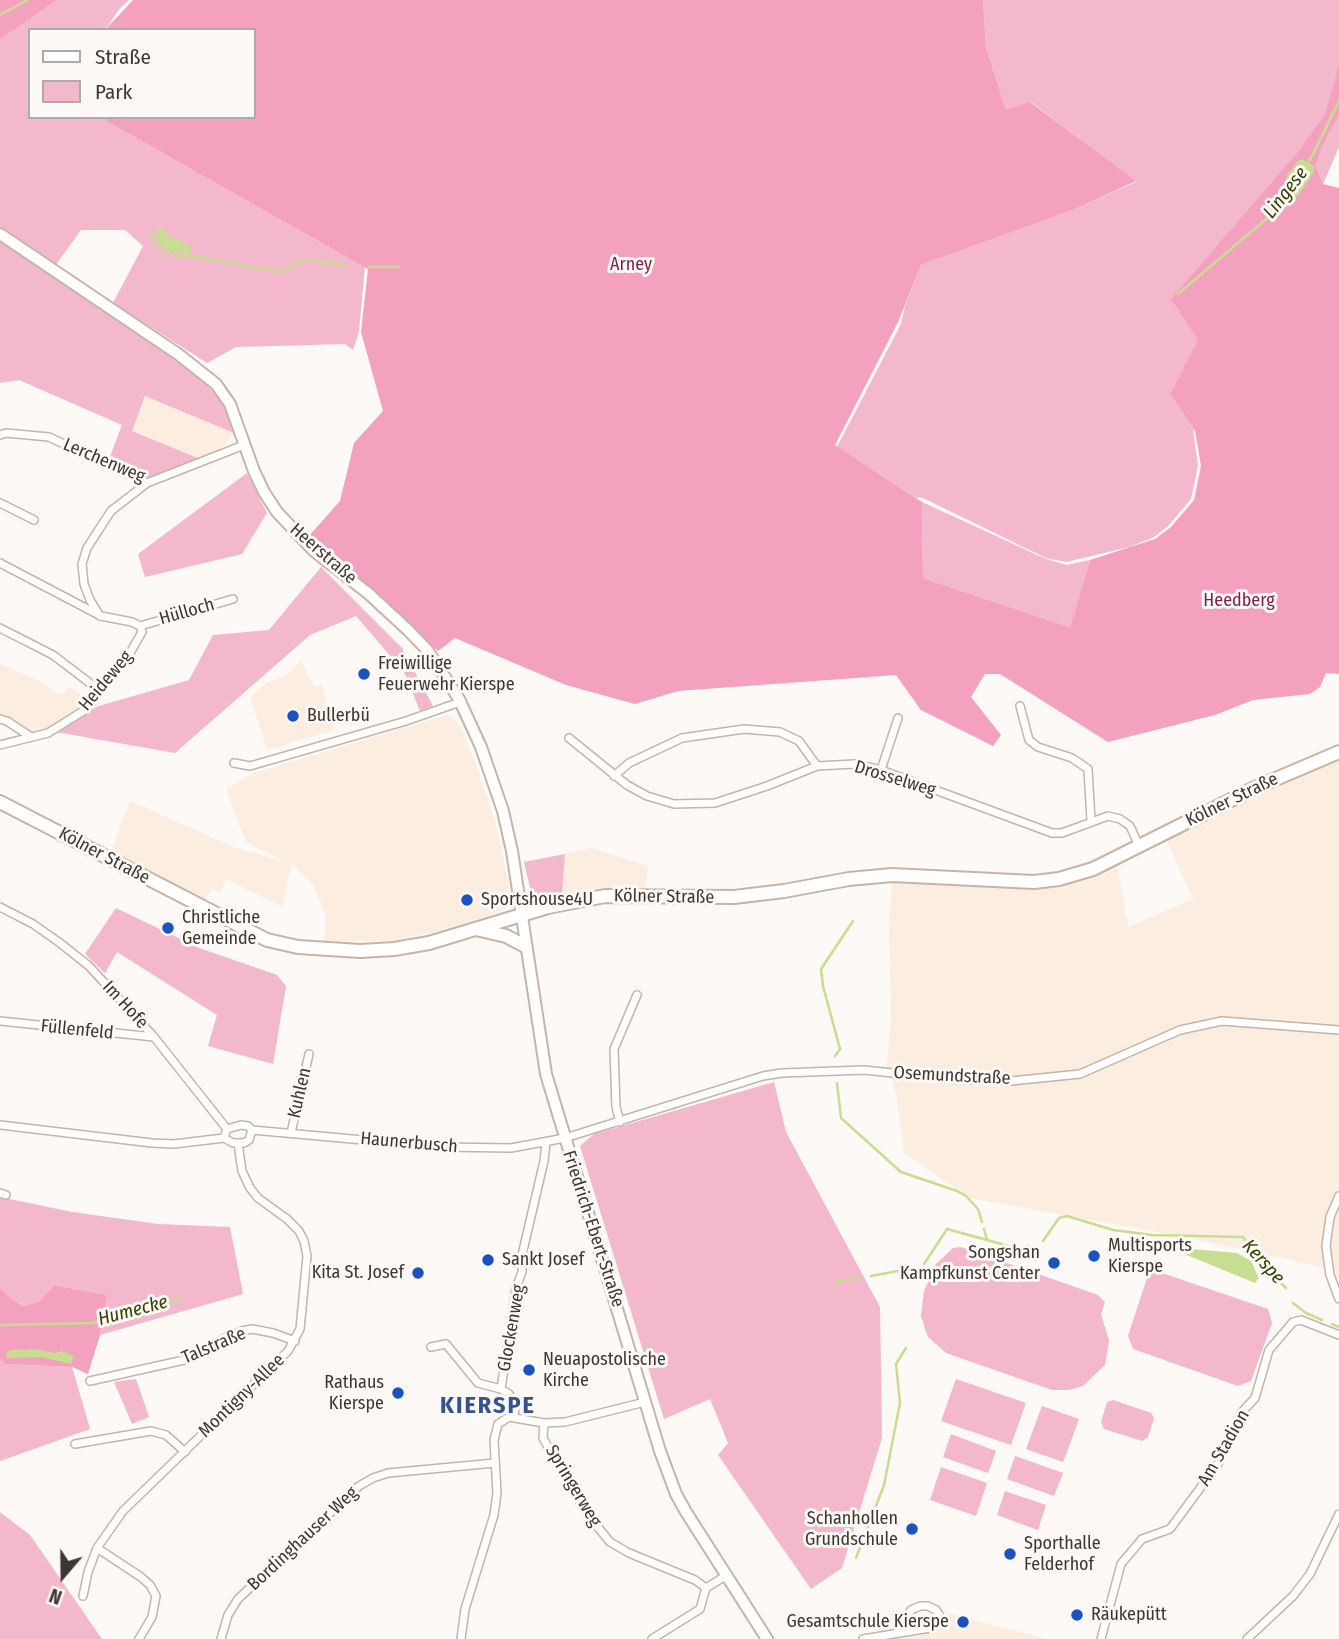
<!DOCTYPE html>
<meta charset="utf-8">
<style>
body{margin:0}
#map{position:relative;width:1339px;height:1639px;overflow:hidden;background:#fdf9f6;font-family:"Fira Sans Condensed",sans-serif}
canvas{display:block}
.legend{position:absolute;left:28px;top:28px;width:228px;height:91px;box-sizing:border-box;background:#fdf9f6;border:2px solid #b1aba7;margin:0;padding:9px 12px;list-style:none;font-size:21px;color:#3e3631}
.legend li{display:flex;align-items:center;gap:14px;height:35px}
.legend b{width:35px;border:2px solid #b1aba7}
.north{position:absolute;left:28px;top:1541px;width:70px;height:70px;-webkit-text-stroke:5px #fdf9f6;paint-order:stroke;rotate:200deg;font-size:19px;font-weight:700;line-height:28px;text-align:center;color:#3e3631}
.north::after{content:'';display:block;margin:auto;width:24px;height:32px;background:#3e3631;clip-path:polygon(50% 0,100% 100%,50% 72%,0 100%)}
</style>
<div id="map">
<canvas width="1339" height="1639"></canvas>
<ul class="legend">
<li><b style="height:9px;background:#fff"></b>Straße</li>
<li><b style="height:19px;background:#f4b8cd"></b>Park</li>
</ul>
<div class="north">N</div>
</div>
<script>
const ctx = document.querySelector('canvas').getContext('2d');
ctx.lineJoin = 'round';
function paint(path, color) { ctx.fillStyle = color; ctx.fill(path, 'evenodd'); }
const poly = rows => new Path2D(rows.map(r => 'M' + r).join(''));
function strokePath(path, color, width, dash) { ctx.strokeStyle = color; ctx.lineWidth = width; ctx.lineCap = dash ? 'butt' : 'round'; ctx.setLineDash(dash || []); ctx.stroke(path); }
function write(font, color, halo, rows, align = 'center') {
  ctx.font = font + ' "Fira Sans Condensed",sans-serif'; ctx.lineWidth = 6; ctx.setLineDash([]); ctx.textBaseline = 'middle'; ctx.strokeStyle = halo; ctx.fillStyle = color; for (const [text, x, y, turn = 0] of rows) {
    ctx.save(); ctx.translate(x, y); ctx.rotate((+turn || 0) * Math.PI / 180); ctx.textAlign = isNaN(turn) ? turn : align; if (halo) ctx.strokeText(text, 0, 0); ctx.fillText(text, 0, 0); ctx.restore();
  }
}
paint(poly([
 [145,396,234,433,224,446,200,459,132,431],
 [301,660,314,687,322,685,334,730,267,750,250,697,265,684,290,673],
 [0,664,38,680,61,695,70,687,99,706,56,732,23,738,0,723],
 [447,715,459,723,477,768,495,822,509,883,510,897,505,909,491,915,435,932,388,941,324,941,326,917,313,884,292,864,282,906,226,879,220,893,211,889,205,902,111,851,130,801,236,848,286,862,246,842,226,789,254,773],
 [1339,759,1339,1283,1332,1267,1322,1267,1184,1237,970,1198,904,1153,897,1097,887,1065,891,1014,889,923,892,879,1059,888,1117,865,1128,927,1193,899,1167,841,1244,801],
 [591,848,648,866,645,888,562,894,565,854],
 [949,1613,1047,1639,890,1639,934,1632]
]), '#fcede1');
paint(poly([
 [57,0,129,0,120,8,105,30,30,30,30,117,105,117,106,121,365,267,359,331,353,350,345,344,236,347,207,363,113,303,143,246,125,230,81,230,55,266,0,226,0,40],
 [983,0,1339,0,1339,147,1323,184,1304,144,1298,152,1170,394,1193,428,1198,466,1191,499,1168,526,1154,537,1129,547,1066,562,1046,558,923,498,915,497,837,447,901,324,905,306,921,265,1073,210,1136,182,1031,102,1006,110,986,47],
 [0,241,197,373,224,405,234,433,145,396,132,431,200,459,147,480,108,462,122,425,19,380,0,383],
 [247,473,267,513,242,554,145,577,138,554],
 [922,502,1046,559,1067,565,1090,560,1070,629,923,578],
 [321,567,402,648,433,706,420,711,404,672,356,616,310,635,175,753,56,732,99,706,189,680,213,635,269,630],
 [565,854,562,894,541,896,531,892,524,862],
 [116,908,199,948,277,975,286,986,273,1064,208,1046,217,1015,117,952,105,973,85,954],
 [774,1082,786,1132,880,1307,882,1438,842,1568,811,1589,718,1455,728,1443,710,1399,664,1419,580,1146,594,1134],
 [0,1197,72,1212,158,1224,230,1227,243,1294,100,1335,107,1295,54,1285,38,1302,23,1306,12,1299,0,1288],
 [961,1247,1098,1295,1105,1302,1101,1314,1109,1341,1105,1365,1083,1386,1069,1390,1052,1390,946,1353,928,1337,921,1316,924,1291,936,1264,953,1248],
 [1150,1269,1268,1309,1272,1323,1251,1381,1238,1386,1133,1349,1128,1336],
 [0,1359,6,1364,72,1367,90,1429,0,1461],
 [136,1379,149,1417,132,1424,114,1382],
 [956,1379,1026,1403,1011,1445,941,1421],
 [1113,1400,1151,1413,1154,1418,1148,1437,1142,1441,1104,1429,1101,1422,1107,1402],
 [1042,1406,1079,1419,1063,1462,1026,1449],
 [951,1434,996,1451,988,1473,943,1457],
 [1015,1456,1063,1473,1054,1496,1007,1479],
 [941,1467,987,1483,976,1516,930,1500],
 [1005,1491,1046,1505,1038,1530,997,1515],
 [0,1512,30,1535,102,1639,0,1639]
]), '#f4b8cd');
paint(poly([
 [0,0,57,0,0,40],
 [133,0,983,0,986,47,1006,110,1030,102,1136,181,1073,210,921,265,898,322,835,445,922,502,923,578,1070,628,1090,560,1155,539,1171,527,1194,500,1201,466,1195,431,1170,394,1198,340,1171,299,1298,152,1325,114,1339,65,1339,114,1323,144,1315,165,1323,184,1339,188,1339,674,1326,673,1320,687,1310,694,1253,700,1215,715,1108,742,1000,674,985,674,971,697,1001,735,993,746,921,710,896,675,678,691,635,704,566,685,455,638,438,651,309,536,340,501,354,443,383,411,361,332,368,269,106,121,105,117,254,117,254,30,105,30],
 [54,1285,107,1295,100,1335,88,1374,72,1367,5,1364,0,1359,0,1288,12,1299,23,1306,38,1302]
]), '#f4a1c0');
paint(poly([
 [1299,160,1304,160,1314,166,1314,172,1298,196,1293,198,1284,191,1287,175],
 [161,227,171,238,177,237,182,243,191,245,191,254,178,254,163,247,155,236,155,231],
 [1191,1249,1237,1253,1251,1261,1259,1278,1255,1283,1177,1251],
 [34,1349,55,1353,62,1351,74,1356,71,1364,41,1357,7,1358,6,1353,11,1350]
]), '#c7dd8f');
strokePath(poly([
 [0,15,28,0],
 [1308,164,1339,101],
 [149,234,162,250,176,257,192,256,281,272,300,261,311,260,346,266],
 [370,267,398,267],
 [1178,294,1279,208],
 [835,1056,840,1049,823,986,821,969,853,921],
 [837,1083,841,1118,901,1172,957,1191,966,1196,978,1209,982,1222],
 [984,1229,987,1240,1019,1249,1030,1246],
 [1043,1241,1059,1218,1067,1216,1113,1230,1152,1235,1243,1237,1266,1268,1286,1288],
 [924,1264,947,1229,987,1240],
 [871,1276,914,1268],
 [835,1285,838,1281,859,1278],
 [1293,1303,1306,1313,1322,1320],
 [1332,1324,1339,1327],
 [0,1325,93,1323,181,1298],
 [856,1558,884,1485,900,1403,896,1364,906,1348]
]), '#c7dd8f', 2.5);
const street = poly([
 [0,435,6,433,49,437,147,483],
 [0,503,34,520],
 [0,563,101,616,132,622,140,626,142,632,130,653,106,680,88,708,48,733,0,745],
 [100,616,90,600,84,584,82,564,87,548,111,511,147,483,244,445],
 [140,626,233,599],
 [0,628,53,655,99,690],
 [1020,706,1029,740,1038,747,1072,758,1088,769,1091,821],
 [0,719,7,721,31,737],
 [569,738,627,785,647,796,674,804,715,803,767,786,817,766,854,764,881,770,1052,833,1062,833,1108,816,1120,819,1130,826,1139,846],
 [234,763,250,766,406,721,460,702],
 [881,770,898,718],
 [614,776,629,763,682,738,744,729,780,732,799,741,817,766],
 [0,907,33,924,60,943,89,966,154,1037,227,1129],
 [0,1021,154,1037],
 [620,1122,616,1107,614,1049,637,995],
 [0,1125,152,1143,174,1144,224,1138],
 [252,1130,249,1140,244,1143,233,1143,224,1138,227,1129,241,1125,248,1126,252,1130,441,1147,511,1148,565,1138,763,1076,782,1073,864,1070,949,1079,1011,1081,1080,1074,1180,1030,1222,1021,1339,1030],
 [291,1133,309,1054],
 [0,1193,6,1195],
 [1339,1196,1330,1217,1326,1246,1330,1275,1339,1299],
 [431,1347,446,1344,478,1383,501,1389,509,1394,515,1406,514,1417],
 [90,1381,184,1360,203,1353,223,1339,242,1331,252,1329,273,1333,295,1341],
 [501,1389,516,1288,522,1272,522,1255,544,1161,546,1143],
 [544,1423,543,1438,587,1514,610,1542,629,1553,695,1580,706,1588,727,1575],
 [75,1444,151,1431,166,1435,185,1452],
 [97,1548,141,1577,150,1585,156,1596,152,1617,139,1639],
 [83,1596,88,1572,97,1548,123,1511,288,1351,300,1329,307,1256,304,1241,299,1231,287,1219,258,1198,250,1188,242,1171,238,1143],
 [221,1639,228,1615,238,1599,359,1486,373,1478,388,1473,495,1463],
 [461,1639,465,1609,494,1515,497,1493,494,1440,498,1424,509,1417,544,1423,565,1422,645,1402],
 [652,1639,700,1609,706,1588],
 [863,1639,930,1628,940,1616,936,1610,928,1606,920,1606,911,1610,897,1632],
 [1101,1639,1121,1564,1142,1539,1170,1529,1218,1464,1241,1413,1255,1398,1269,1350,1293,1322,1301,1320,1339,1335],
 [1247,1639,1293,1596,1310,1574,1339,1514]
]);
const secondary = poly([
 [0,234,178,354,216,384,230,404,254,471,264,492,277,512,314,551,369,594,408,630,428,651,459,699,481,747,503,811,512,851,546,1074,660,1451,676,1494,686,1512,767,1639]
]);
const primary = poly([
 [0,802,267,940,298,947,360,951,394,949,429,943,548,907,605,896,734,897,784,891,849,879,892,875,1034,882,1059,879,1093,869,1257,787,1339,752],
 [476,929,506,936,525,946]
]);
strokePath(street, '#c6b4a7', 10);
strokePath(secondary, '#c6b4a7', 14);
strokePath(primary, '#c6b4a7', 16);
strokePath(street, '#fff', 7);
strokePath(secondary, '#fff', 10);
strokePath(primary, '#fff', 12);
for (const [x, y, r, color] of [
 [364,674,7,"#1a53bf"],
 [293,716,7,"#1a53bf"],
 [467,900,7,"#1a53bf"],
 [168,928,7,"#1a53bf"],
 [1094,1256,7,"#1a53bf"],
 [488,1260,7,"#1a53bf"],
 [1054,1263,7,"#1a53bf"],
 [418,1273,7,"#1a53bf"],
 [529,1370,7,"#1a53bf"],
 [398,1393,7,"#1a53bf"],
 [912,1529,7,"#1a53bf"],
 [1010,1554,7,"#1a53bf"],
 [1077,1615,7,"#1a53bf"],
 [963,1622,7,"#1a53bf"]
]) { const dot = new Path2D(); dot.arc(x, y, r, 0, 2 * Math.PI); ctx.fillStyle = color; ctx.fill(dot); strokePath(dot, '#fdf9f6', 2.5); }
write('18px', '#7c1d4a', '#fdf9f6', [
 ["Arney",631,265],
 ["Heedberg",1239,601]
]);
write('18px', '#3e3631', '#fdf9f6', [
 ["Lerchenweg",104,461,23],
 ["Heerstraße",323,554,41],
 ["Hülloch",187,612,-16],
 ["Heideweg",106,681,-50],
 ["Drosselweg",895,779,17],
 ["Kölner Straße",1232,800,-26],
 ["Kölner Straße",104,856,28],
 ["Kölner Straße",664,897,1],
 ["Im Hofe",125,1005,47],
 ["Füllenfeld",77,1030,6],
 ["Osemundstraße",952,1076,3],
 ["Kuhlen",300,1093,-77],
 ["Haunerbusch",409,1143,5],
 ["Friedrich-Ebert-Straße",593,1229,72],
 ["Glockenweg",512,1328,-80],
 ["Talstraße",214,1346,-23],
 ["Montigny-Allee",242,1396,-44],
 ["Am Stadion",1224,1448,-60],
 ["Springerweg",573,1486,59],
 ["Bordinghauser Weg",303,1539,-43]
]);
write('18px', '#3e3631', '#fdf9f6', [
 ["Freiwillige",378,664],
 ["Feuerwehr Kierspe",378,685],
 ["Bullerbü",307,716],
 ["Sportshouse4U",481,900],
 ["Christliche",182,918],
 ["Gemeinde",182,939],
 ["Multisports",1108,1246],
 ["Kierspe",1108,1267],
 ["Songshan",1040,1253,"right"],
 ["Kampfkunst Center",1040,1274,"right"],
 ["Sankt Josef",502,1260],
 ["Kita St. Josef",404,1273,"right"],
 ["Neuapostolische",543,1360],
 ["Kirche",543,1381],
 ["Rathaus",384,1383,"right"],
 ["Kierspe",384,1404,"right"],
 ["Schanhollen",898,1519,"right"],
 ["Grundschule",898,1540,"right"],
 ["Sporthalle",1024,1544],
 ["Felderhof",1024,1565],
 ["Räukepütt",1091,1615],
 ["Gesamtschule Kierspe",949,1622,"right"]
], 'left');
write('italic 19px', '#344004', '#fdf9f6', [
 ["Lingese",1286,193,-52],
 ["Kerspe",1263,1262,48],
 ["Humecke",133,1311,-15]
]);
ctx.letterSpacing = '2px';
write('bold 24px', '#35538c', '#fdf9f6', [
 ["KIERSPE",488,1406]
]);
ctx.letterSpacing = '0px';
</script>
